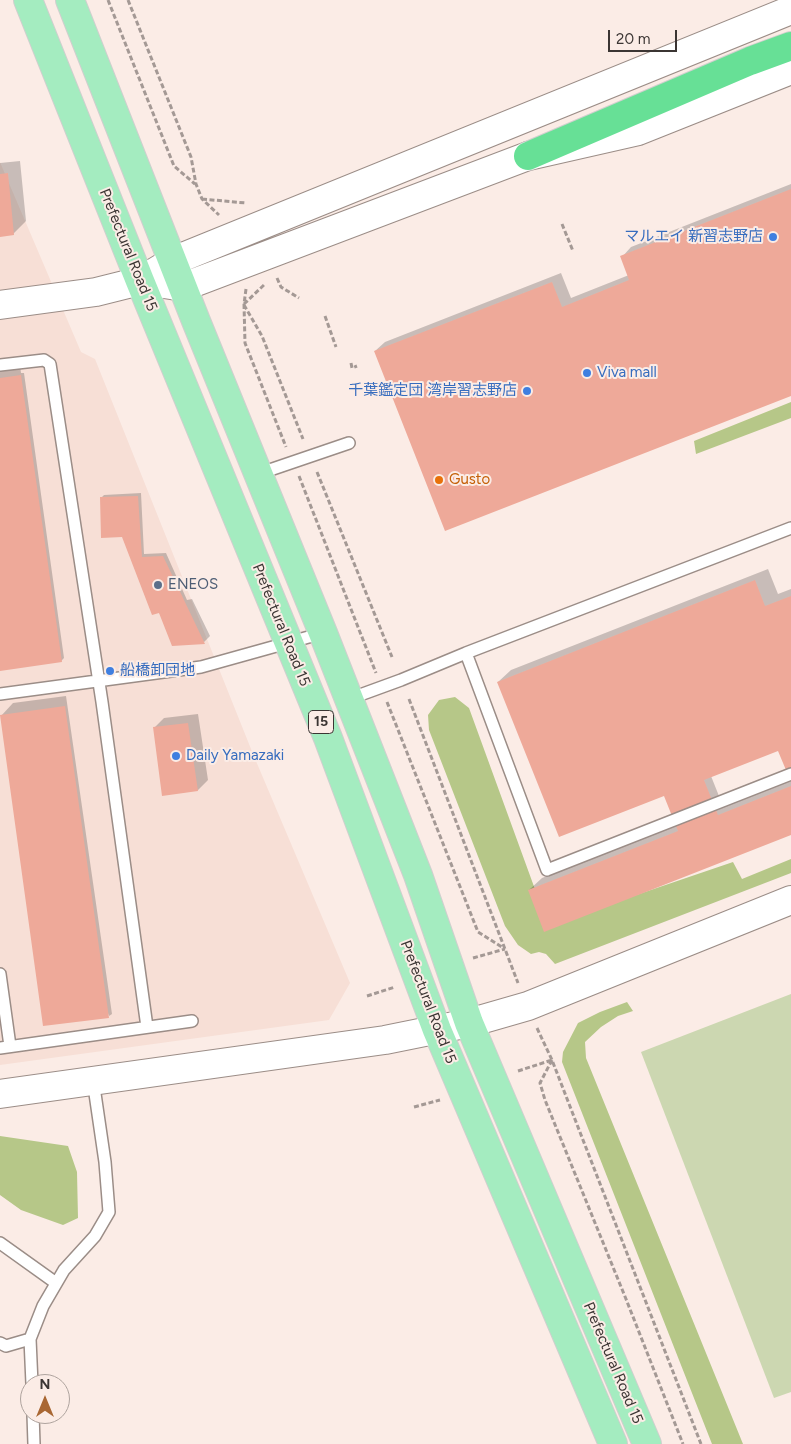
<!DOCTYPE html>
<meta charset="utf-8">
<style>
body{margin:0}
#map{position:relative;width:791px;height:1444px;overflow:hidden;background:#fbece6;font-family:Figtree,sans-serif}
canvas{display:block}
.north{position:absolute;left:20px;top:1374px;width:50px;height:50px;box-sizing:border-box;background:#fbece6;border:1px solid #aea39e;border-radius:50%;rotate:0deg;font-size:14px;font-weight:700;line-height:20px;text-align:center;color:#3b3533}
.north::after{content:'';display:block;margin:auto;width:18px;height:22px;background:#a96733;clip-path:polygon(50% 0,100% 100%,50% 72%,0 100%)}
.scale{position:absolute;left:608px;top:30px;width:69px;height:22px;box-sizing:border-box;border:2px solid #3b3533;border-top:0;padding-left:6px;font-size:15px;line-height:18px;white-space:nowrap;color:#3b3533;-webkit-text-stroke:4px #fbece6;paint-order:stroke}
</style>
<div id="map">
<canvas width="791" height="1444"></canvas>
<div class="north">N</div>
<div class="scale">20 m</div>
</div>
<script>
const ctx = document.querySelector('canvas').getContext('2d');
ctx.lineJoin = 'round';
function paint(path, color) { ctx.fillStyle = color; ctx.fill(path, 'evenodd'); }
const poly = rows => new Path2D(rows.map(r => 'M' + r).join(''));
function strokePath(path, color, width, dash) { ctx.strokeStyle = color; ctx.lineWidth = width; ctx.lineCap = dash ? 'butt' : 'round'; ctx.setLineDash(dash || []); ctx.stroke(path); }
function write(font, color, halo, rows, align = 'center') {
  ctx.font = font + ' Figtree,"Noto Sans JP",sans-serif'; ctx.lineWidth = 4; ctx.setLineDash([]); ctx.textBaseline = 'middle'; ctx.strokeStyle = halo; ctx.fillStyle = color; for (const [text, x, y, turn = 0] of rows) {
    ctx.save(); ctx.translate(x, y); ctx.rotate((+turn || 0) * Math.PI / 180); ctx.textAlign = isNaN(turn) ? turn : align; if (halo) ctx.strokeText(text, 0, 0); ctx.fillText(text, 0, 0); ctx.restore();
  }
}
paint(poly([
 [0,162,81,352,95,359,253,754,350,983,329,1020,0,1065]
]), '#f7dfd6');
paint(poly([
 [791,994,791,1392,774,1398,641,1052]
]), '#ccd7b1');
paint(poly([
 [791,402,791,418,696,454,694,441],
 [455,697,469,708,548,925,733,862,742,879,791,859,791,873,555,964,546,954,539,952,531,954,518,945,505,926,429,730,428,715,439,700],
 [627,1002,633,1011,618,1016,601,1027,585,1042,586,1058,743,1444,712,1444,562,1062,563,1052,578,1023,600,1012],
 [0,1136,68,1146,77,1172,78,1218,63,1225,21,1210,0,1195]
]), '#b6c788');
paint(poly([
 [20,161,26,221,13,234,0,235,0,163],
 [791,184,791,394,375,351,385,342,561,273,571,298,629,275,622,257,631,247],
 [20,365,21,373,24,373,64,658,61,661,0,670,0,368],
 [141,493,144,554,166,553,187,600,192,599,210,636,204,642,160,614,123,536,101,498,104,495],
 [768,569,778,594,791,589,791,779,784,747,711,776,723,806,791,779,791,833,529,890,542,878,677,824,665,796,498,682,511,670],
 [66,696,112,1014,109,1016,1,716,13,703],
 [198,714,208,780,198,790,163,795,154,728,164,718]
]), '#0003');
paint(poly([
 [8,173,14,235,0,237,0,174],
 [791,189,791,396,445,531,374,351,552,282,562,307,629,280,620,256],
 [21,375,62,662,0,671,0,378],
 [138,496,142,557,163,556,205,644,172,646,159,613,152,615,122,537,101,538,100,497],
 [755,580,765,606,791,596,791,782,778,751,704,780,718,815,791,786,791,835,544,932,528,890,678,831,664,796,559,837,497,682],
 [65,706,109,1018,43,1026,0,715],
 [188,723,198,791,162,796,153,727]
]), '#eea999');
const service = poly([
 [0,365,44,360,50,364,102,702,147,1027],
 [258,474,349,443],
 [466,653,547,870,791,774],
 [0,694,201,667,323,633],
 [349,699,401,680,466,653,791,528],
 [0,974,10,1046],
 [0,1048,192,1021],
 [0,1243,56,1283],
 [0,1343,6,1346,30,1339],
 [32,1384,30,1339,43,1306,64,1270,95,1236,109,1212,105,1162,93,1080],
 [33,1414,34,1444]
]);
const tertiary = poly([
 [158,283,183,287,528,156,638,131,791,70],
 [0,305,96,292,140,281,173,261,791,10],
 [0,1094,385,1040,469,1023,528,1006,791,900]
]);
const primary = poly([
 [28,0,140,281,328,738,437,1030,613,1444],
 [70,0,196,321,323,633,418,875,469,1023,647,1444]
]);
const motorway = poly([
 [528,156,750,61,791,46]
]);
strokePath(service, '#9b8d87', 14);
strokePath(tertiary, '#9b8d87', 30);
strokePath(primary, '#d0cfce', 30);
strokePath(motorway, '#d0cfce', 30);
strokePath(poly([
 [108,0,174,166,195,184],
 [128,0,191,157,196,184,202,199,219,215],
 [202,199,246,203],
 [562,224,573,251],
 [277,278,281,287,299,298],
 [246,289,244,304,245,343,286,447],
 [244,304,265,284],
 [244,305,262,336,303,439],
 [325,316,336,347],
 [351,363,352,368,357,366],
 [317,472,392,657],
 [299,476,376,673],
 [409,699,518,983],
 [387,702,478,932,505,949],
 [473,958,505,949],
 [367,996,395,987],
 [537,1028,552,1060,701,1444],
 [552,1060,540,1083,545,1100,626,1299,683,1444],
 [518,1071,552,1060],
 [414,1107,440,1100]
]), '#a49995', 3, [5, 2.5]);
strokePath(service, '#fff', 11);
strokePath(tertiary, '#fff', 28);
strokePath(primary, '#a4ecc0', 28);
strokePath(motorway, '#67e096', 28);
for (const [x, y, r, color] of [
 [773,237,5,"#3f7fe0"],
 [587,373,5,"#3f7fe0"],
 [527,391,5,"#3f7fe0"],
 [439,480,5,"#e8710a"],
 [158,585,5,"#5c6f8a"],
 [110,671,5,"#3f7fe0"],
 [176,756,5,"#3f7fe0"]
]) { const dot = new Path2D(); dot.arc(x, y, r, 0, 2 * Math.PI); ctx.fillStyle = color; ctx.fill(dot); strokePath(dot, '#fbece6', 2); }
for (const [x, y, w] of [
 [321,722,25]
]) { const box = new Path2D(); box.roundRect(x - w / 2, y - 11.5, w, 23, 4); ctx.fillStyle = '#fbece6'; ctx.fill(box); strokePath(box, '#3b3533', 1); }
write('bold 14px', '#3b3533', null, [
 ["15",321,722]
]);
write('15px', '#366cbe', '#fbece6', [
 ["マルエイ 新習志野店",763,237,"right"],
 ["Viva mall",597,373],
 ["千葉鑑定団 湾岸習志野店",517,391,"right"],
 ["船橋卸団地",120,671],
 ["Daily Yamazaki",186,756]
], 'left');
write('15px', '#3b3533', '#fbece6', [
 ["Prefectural Road 15",128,250,68],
 ["Prefectural Road 15",281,625,68],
 ["Prefectural Road 15",428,1002,69],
 ["Prefectural Road 15",613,1363,67]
]);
write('15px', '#c56008', '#fbece6', [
 ["Gusto",449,480]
], 'left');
write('15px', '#4e5e75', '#fbece6', [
 ["ENEOS",168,585]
], 'left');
</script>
